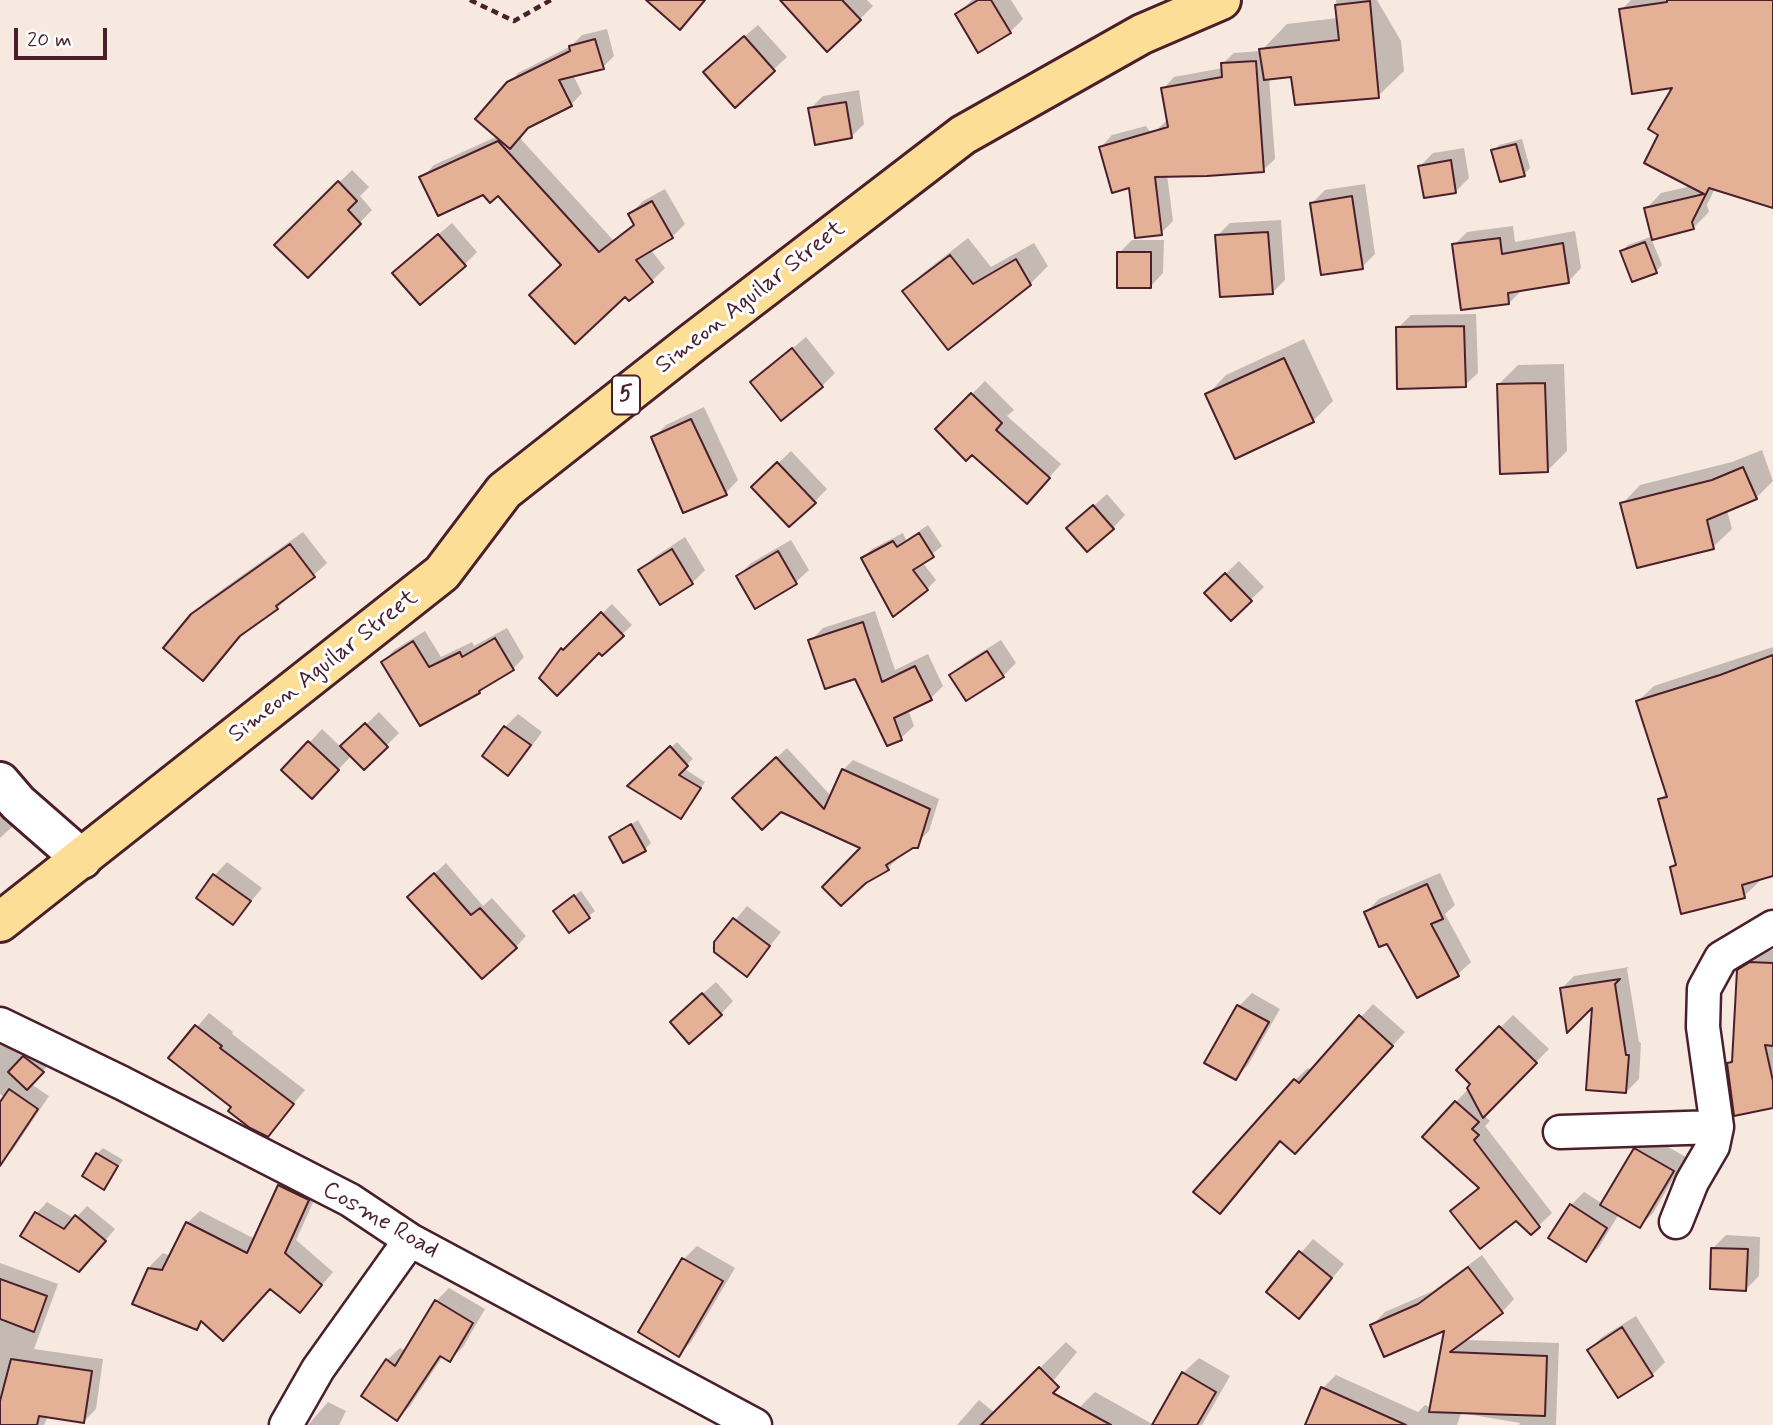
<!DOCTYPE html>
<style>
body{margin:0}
#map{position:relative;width:1773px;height:1425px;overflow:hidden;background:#f7e8e0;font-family:Mynerve,sans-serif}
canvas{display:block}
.scale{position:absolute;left:14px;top:28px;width:93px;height:32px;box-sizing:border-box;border:4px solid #4a1f2b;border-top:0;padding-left:9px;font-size:21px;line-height:24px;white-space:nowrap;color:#4a1f2b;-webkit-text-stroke:5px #fff;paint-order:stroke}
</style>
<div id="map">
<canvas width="1773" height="1425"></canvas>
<div class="scale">20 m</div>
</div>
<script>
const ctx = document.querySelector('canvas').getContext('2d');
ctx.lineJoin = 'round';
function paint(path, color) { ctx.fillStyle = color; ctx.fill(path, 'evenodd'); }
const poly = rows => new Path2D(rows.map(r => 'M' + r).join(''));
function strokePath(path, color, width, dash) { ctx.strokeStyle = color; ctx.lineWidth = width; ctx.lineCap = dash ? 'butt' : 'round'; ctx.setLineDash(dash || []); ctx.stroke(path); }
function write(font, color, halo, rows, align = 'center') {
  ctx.font = font + ' Mynerve,sans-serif'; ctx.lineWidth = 6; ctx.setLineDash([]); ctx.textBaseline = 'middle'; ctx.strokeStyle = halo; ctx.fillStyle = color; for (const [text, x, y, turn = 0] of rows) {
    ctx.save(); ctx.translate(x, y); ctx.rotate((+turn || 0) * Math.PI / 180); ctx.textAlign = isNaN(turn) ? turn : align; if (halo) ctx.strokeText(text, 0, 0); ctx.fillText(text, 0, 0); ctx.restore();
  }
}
paint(poly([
 [798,0,867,0,873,6,860,19],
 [972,0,1011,0,1023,19,1010,32,957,14],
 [1336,0,1377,0,1401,41,1404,71,1378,96,1292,75,1269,78,1275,159,1263,170,1167,175,1173,221,1161,233,1131,186,1101,147,1112,135,1146,126,1159,145,1155,132,1167,120,1163,89,1174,77,1223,68,1222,64,1234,53,1261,51,1287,24,1338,18],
 [1631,0,1773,0,1773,204,1715,188,1707,205,1709,212,1693,228,1651,238,1662,265,1656,271,1622,251,1628,245,1653,236,1646,209,1661,193,1692,186,1660,134,1677,84,1621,10],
 [758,25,787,57,735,105,718,59],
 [607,29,614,56,603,67,573,75,582,93,571,105,530,125,519,137,613,240,635,223,630,214,643,201,665,189,685,224,672,237,650,249,665,268,652,281,563,265,499,193,483,193,422,178,434,165,498,136,506,86,518,73,571,46,582,35],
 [859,90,864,124,851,137,810,109,823,96],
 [1522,139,1530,168,1524,174,1493,151,1499,145],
 [1464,148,1469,178,1456,191,1420,166,1433,153],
 [352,170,369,187,360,196,372,210,308,276,276,245],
 [1365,184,1375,254,1362,267,1312,203,1325,190],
 [1281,220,1285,280,1272,293,1217,236,1230,223],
 [452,223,477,252,464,265,408,260],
 [1513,226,1515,242,1575,231,1581,268,1569,281,1522,290,1509,303,1454,245,1467,232],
 [968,238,991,267,1034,243,1048,266,1030,284,905,292,922,274],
 [1132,240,1164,240,1163,273,1151,286,1119,253],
 [1476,314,1478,373,1465,385,1398,328,1411,315],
 [806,337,835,373,822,386,752,382],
 [1304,339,1333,401,1313,421,1207,395,1226,375],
 [1564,364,1567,451,1547,471,1498,385,1518,365],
 [985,381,1014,410,1007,416,1061,464,1040,488,972,452,937,429],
 [704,407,738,480,726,493,653,438,666,425],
 [1762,450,1773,481,1756,498,1727,510,1732,529,1713,547,1622,504,1640,485,1732,462],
 [791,451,827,489,814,502,766,475],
 [1107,494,1125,515,1113,528,1082,516],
 [928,525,942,546,922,562,936,580,927,589,863,558,872,549,903,533,906,540],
 [303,532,327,563,277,608,245,631,203,679,192,615,206,601],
 [685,537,705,570,692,583,660,603,640,571,653,558],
 [791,540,809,570,796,582,755,606,738,576,751,563],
 [1239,561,1264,587,1231,619,1219,580],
 [612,604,632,625,602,654,599,651,557,694,562,650,572,640,573,642],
 [875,611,895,670,928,654,943,686,931,698,908,709,914,726,901,738,856,677,810,641,823,628],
 [507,628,524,657,513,669,487,684,479,692,383,662,394,650,425,631,441,657,472,642,474,646],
 [1001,640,1016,663,1003,676,952,676,964,663],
 [1773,647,1773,875,1759,878,1760,881,1744,896,1672,867,1677,862,1660,800,1667,792,1638,701,1654,686],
 [379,712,399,733,364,768,352,755,325,784,284,770,322,729,342,748],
 [518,714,542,732,521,761,508,773,484,756,505,727],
 [677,742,693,759,683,768,705,782,681,817,630,785],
 [787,748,831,796,843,770,853,760,939,799,929,831,918,842,897,856,898,858,888,868,863,848,745,788],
 [0,776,31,810,0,838],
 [638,820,651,843,645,849,611,837],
 [227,862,262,888,233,923,215,875],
 [446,863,483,906,492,898,526,936,516,947,421,886],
 [1440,873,1455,905,1445,914,1471,962,1458,974,1418,996,1388,941,1366,912,1379,899],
 [581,891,595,911,570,930,561,905],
 [747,906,781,932,747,975,712,948],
 [1765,950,1773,950,1773,1106,1728,1064,1734,1058,1739,970,1752,957],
 [1629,967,1627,969,1639,1042,1641,1043,1639,1079,1626,1092,1594,1003,1561,989,1574,976],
 [716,982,733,1001,721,1014,685,1009],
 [1252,993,1280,1009,1248,1065,1235,1078,1207,1062,1239,1006],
 [1373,1004,1405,1032,1308,1139,1282,1140,1220,1212,1295,1080,1308,1068,1312,1071],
 [209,1013,233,1032,232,1034,305,1090,267,1135,171,1058],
 [1513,1015,1549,1049,1484,1115,1490,1121,1485,1126,1552,1213,1531,1233,1516,1219,1452,1211,1480,1187,1456,1102,1473,1084,1458,1070],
 [0,1041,24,1057,37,1044,54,1059,31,1084,49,1096,12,1151,0,1163,0,1105,5,1098,0,1094],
 [1648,1136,1686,1157,1653,1213,1640,1226,1619,1214,1599,1247,1586,1260,1571,1205,1584,1192,1603,1204,1635,1149],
 [103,1148,123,1160,103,1188,97,1154],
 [292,1174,320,1187,296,1240,333,1272,300,1311,270,1287,203,1321,196,1328,135,1303,151,1265,163,1253,171,1256,187,1223,200,1211,255,1239,280,1186],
 [47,1202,75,1219,87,1206,115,1229,90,1259,23,1235,37,1213],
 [1726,1235,1760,1237,1759,1276,1746,1289,1713,1248],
 [1313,1239,1344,1264,1311,1304,1268,1291],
 [697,1246,735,1268,691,1342,678,1355,640,1332,684,1259],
 [1482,1255,1514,1299,1502,1312,1464,1340,1559,1343,1556,1425,1519,1425,1520,1423,1461,1413,1457,1425,1307,1425,1323,1388,1336,1375,1418,1412,1425,1405,1432,1408,1446,1328,1372,1325,1385,1312,1433,1291],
 [0,1263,58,1284,34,1349,103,1359,96,1409,84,1421,48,1416,44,1425,0,1425],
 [449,1288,485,1309,463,1347,450,1360,443,1356,410,1406,397,1419,387,1360,400,1348,406,1351,436,1301],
 [1636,1316,1665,1362,1652,1375,1618,1396,1589,1350,1602,1337],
 [1066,1342,1077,1352,1017,1425,957,1425,979,1400,995,1413],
 [1199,1358,1230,1376,1202,1425,1154,1425,1183,1373],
 [1095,1392,1154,1425,1068,1425,1079,1408],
 [328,1402,346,1411,339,1425,308,1425]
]), '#0003');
const building = poly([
 [646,0,705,0,680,30,646,0],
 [780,0,842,0,861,20,827,52,780,0],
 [978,0,991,0,1011,33,978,53,955,14,978,0],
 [1667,0,1773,0,1773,208,1709,188,1692,222,1694,229,1652,240,1644,208,1704,194,1644,163,1658,135,1648,129,1672,88,1632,94,1619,9,1667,2,1667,0],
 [1370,1,1379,98,1295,105,1291,77,1264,80,1259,49,1339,40,1335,5,1370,1],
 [744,36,775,71,735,108,703,72,744,36],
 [595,39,604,69,559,80,572,106,528,128,510,149,475,119,507,82,570,51,569,46,595,39],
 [1256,61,1264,172,1207,176,1155,177,1162,235,1135,238,1129,188,1112,193,1099,147,1168,127,1161,88,1222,77,1221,63,1256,61],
 [846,102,852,138,815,145,808,108,846,102],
 [498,141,599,252,634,225,628,214,652,201,673,238,636,260,653,282,629,301,625,297,575,344,529,295,561,265,498,196,490,203,483,195,438,216,419,177,498,141],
 [1516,144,1525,176,1500,182,1491,150,1516,144],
 [1451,160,1456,193,1424,198,1418,166,1451,160],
 [338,181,357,201,348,210,361,224,308,278,274,245,338,181],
 [1352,196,1363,269,1321,275,1310,203,1352,196],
 [1268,232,1273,294,1220,297,1215,235,1268,232],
 [438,234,466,266,420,305,392,273,438,234],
 [1500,238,1502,254,1563,243,1569,283,1508,293,1509,304,1461,310,1452,244,1500,238],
 [1645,242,1657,273,1632,282,1620,251,1645,242],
 [1117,252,1151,252,1151,288,1117,288,1117,252],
 [950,255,973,284,1016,259,1031,285,948,350,902,291,950,255],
 [1464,326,1466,387,1397,389,1396,327,1464,326],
 [792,348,823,387,781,421,750,382,792,348],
 [1284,358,1314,422,1235,459,1205,394,1284,358],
 [1545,383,1548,472,1500,474,1497,384,1545,383],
 [971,393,1002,423,996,430,1050,478,1027,504,972,455,966,461,935,429,971,393],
 [691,419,727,495,683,513,651,437,691,419],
 [777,462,816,503,789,527,751,487,777,462],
 [1743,467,1757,499,1707,520,1714,549,1637,568,1620,503,1712,480,1743,467],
 [1093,505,1114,529,1087,552,1066,528,1093,505],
 [919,533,934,557,913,570,928,590,893,617,861,558,893,541,897,547,919,533],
 [290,544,315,577,276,606,278,609,240,636,203,681,163,648,191,614,290,544],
 [672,549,693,584,660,605,638,570,672,549],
 [778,551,797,584,755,609,736,576,778,551],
 [1225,573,1252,601,1231,621,1204,593,1225,573],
 [601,612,624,636,602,656,599,653,557,696,539,678,561,648,563,650,601,612],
 [863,622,882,682,915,666,932,700,894,718,902,740,887,746,855,679,825,689,808,640,863,622],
 [495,638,514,670,479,691,480,693,420,726,381,662,413,641,429,667,460,652,462,657,495,638],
 [987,651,1004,677,966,701,949,675,987,651],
 [1773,655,1773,876,1742,885,1745,898,1681,914,1670,867,1676,865,1658,799,1667,797,1636,701,1720,675,1773,655],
 [365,723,388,747,364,770,340,746,365,723],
 [504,726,531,745,508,776,482,756,504,726],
 [308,741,339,770,312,799,281,770,308,741],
 [670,746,688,766,679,775,701,788,681,819,627,786,670,746],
 [776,757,824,809,842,769,930,809,918,848,913,848,886,865,889,870,866,883,841,906,822,887,860,848,781,812,762,830,732,798,776,757],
 [631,824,646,851,623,863,609,837,631,824],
 [434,873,471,915,480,908,517,948,482,979,407,897,434,873],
 [213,874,251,901,233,925,196,898,213,874],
 [1427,884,1443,919,1431,924,1459,976,1417,998,1387,944,1379,947,1364,912,1427,884],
 [574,895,590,918,569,933,553,911,574,895],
 [733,918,770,946,747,977,714,952,714,942,733,918],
 [1750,962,1773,963,1773,1046,1765,1045,1773,1081,1773,1108,1734,1116,1727,1063,1732,1062,1737,970,1750,962],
 [1620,979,1615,984,1626,1055,1629,1055,1626,1093,1586,1090,1592,1008,1567,1033,1560,988,1620,979],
 [702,993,722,1015,689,1044,670,1022,702,993],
 [1237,1005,1269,1022,1236,1080,1204,1063,1237,1005],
 [1359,1015,1393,1046,1295,1154,1280,1141,1220,1214,1193,1192,1294,1079,1299,1083,1359,1015],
 [195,1025,222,1046,220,1048,294,1104,268,1137,250,1128,228,1111,231,1107,168,1058,195,1025],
 [1499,1026,1537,1063,1483,1118,1467,1088,1470,1084,1456,1070,1499,1026],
 [23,1056,44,1072,27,1090,8,1072,23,1056],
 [9,1089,38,1109,0,1166,0,1102,9,1089],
 [1455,1101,1479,1122,1472,1129,1479,1135,1474,1140,1540,1227,1531,1235,1516,1221,1480,1249,1450,1211,1479,1188,1422,1137,1455,1101],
 [1634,1148,1674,1171,1640,1228,1600,1205,1634,1148],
 [96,1153,118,1166,104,1190,82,1176,96,1153],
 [278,1185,309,1200,285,1253,322,1285,300,1313,270,1289,223,1341,201,1321,197,1330,132,1304,148,1268,162,1270,186,1222,247,1253,278,1185],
 [1570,1204,1607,1228,1586,1262,1548,1238,1570,1204],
 [35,1212,64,1229,75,1215,106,1241,79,1272,20,1236,35,1212],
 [1711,1248,1748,1249,1746,1291,1710,1289,1711,1248],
 [1299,1251,1332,1278,1299,1319,1266,1292,1299,1251],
 [682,1258,723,1281,679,1357,638,1332,682,1258],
 [1468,1267,1503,1313,1450,1352,1547,1356,1545,1416,1429,1412,1444,1331,1384,1357,1370,1325,1418,1304,1468,1267],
 [0,1279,47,1296,34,1332,0,1319,0,1279],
 [435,1300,473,1323,450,1362,440,1356,397,1421,361,1396,386,1359,395,1366,435,1300],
 [1622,1327,1653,1376,1618,1398,1587,1350,1622,1327],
 [11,1359,92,1371,84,1423,39,1416,37,1425,0,1425,0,1401,11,1359],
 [1039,1367,1059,1387,1053,1393,1111,1425,981,1425,1039,1367],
 [1182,1372,1216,1392,1197,1425,1152,1425,1182,1372],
 [1321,1387,1406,1425,1305,1425,1321,1387]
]);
paint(building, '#e4b197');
strokePath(building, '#4a1f2b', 2);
const minor = poly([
 [0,1024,122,1083,350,1200,410,1240,755,1425],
 [1560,1132,1717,1127],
 [1676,1222,1692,1182,1713,1146,1717,1127,1703,1027,1704,989,1721,958,1773,927],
 [286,1425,318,1369,410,1240]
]);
const secondary = poly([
 [0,782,18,803,82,859]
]);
const trunk = poly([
 [0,922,442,573,504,491,692,343,963,135,1142,34,1221,0]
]);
strokePath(minor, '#4a1f2b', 37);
strokePath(secondary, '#4a1f2b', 44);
strokePath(trunk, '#4a1f2b', 44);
strokePath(poly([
 [470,0,514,21,551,0]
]), '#4a1f2b', 4.5, [7, 5]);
strokePath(minor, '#fff', 32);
strokePath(secondary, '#fff', 38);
strokePath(trunk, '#fdde96', 38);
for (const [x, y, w] of [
 [626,395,28]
]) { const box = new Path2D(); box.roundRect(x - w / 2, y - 19.5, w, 39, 5); ctx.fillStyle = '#fff'; ctx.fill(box); strokePath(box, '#4a1f2b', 2); }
write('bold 23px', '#4a1f2b', null, [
 ["5",626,395]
]);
write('24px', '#4a1f2b', '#fff', [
 ["Simeon Aguilar Street",751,298,-38],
 ["Simeon Aguilar Street",324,667,-38],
 ["Cosme Road",380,1221,30]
]);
</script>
